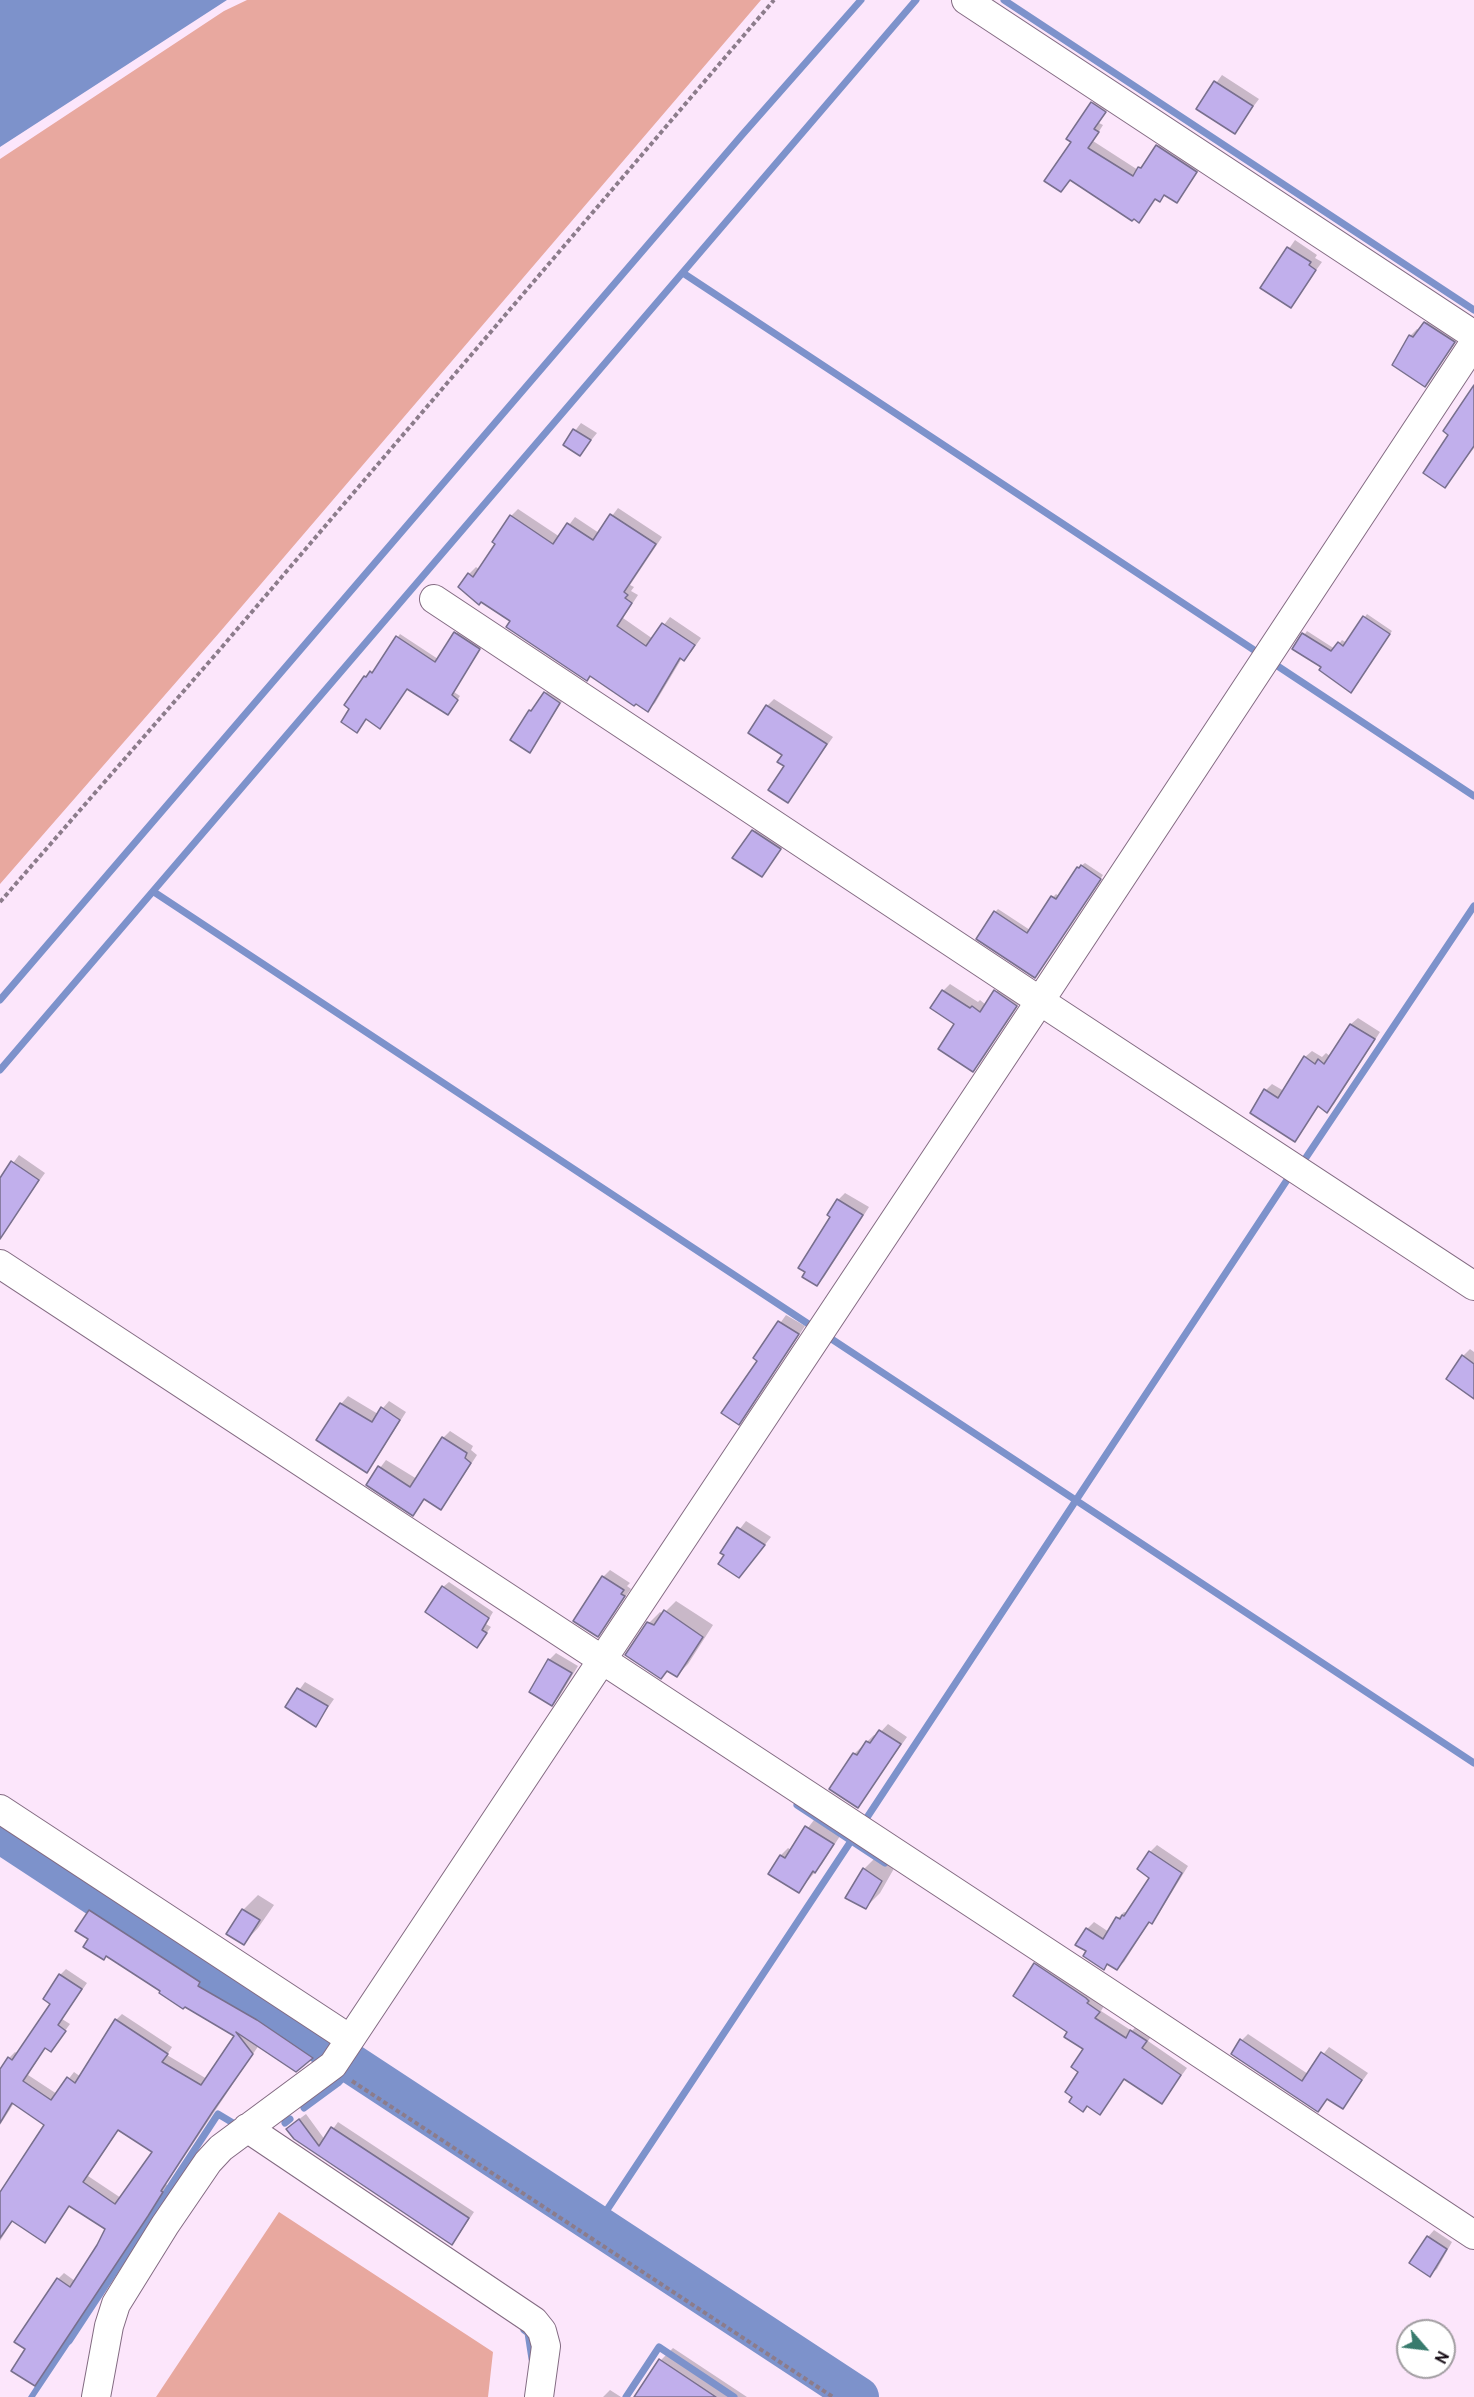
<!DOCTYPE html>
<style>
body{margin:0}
#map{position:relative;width:1474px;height:2397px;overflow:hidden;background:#fce6fb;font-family:Overpass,sans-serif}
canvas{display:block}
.north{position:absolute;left:1396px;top:2319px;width:60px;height:60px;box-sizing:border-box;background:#fff;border:2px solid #a19da1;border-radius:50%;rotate:118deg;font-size:16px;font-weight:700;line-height:24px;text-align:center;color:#150b14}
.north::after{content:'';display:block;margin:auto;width:21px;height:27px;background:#387b6d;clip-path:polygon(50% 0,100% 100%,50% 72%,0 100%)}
</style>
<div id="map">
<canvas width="1474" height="2397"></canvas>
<div class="north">N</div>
</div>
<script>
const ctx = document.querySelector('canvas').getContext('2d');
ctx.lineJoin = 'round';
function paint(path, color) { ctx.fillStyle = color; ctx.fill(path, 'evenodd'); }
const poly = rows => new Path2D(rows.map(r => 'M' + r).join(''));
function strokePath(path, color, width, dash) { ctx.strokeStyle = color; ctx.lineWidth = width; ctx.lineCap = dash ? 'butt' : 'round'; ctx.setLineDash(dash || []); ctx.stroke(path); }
paint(poly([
 [247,0,761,0,219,633,0,884,0,159,224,11],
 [279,2212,493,2352,488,2397,156,2397]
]), '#e8a89f');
paint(poly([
 [0,0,227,0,0,147],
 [70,2332,75,2337,35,2397,28,2397]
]), '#7d92cb');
paint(poly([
 [1222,75,1259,99,1234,132,1198,108],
 [1098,97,1110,106,1099,123,1103,125,1093,141,1138,170,1163,140,1202,166,1177,202,1165,194,1159,200,1156,198,1139,221,1071,179,1061,190,1073,141,1092,103],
 [1295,240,1317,255,1315,258,1322,262,1290,306,1262,288],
 [1432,316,1461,335,1425,385,1410,336,1417,329,1420,330],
 [1474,387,1474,448,1445,486,1451,435],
 [581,423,597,433,580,454,565,444],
 [618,508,662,537,630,585,634,587,631,591,638,595,623,618,653,639,670,617,701,638,691,652,684,659,682,658,655,703,648,710,591,675,512,621,469,574,476,567,480,570,497,544,511,516,518,509,560,537,575,517,599,533],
 [1367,614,1392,631,1354,688,1294,649,1307,631,1335,649,1342,640,1347,643],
 [459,630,482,645,454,692,460,696,451,710,407,687,365,677,375,670,400,634,438,659],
 [551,687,565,697,530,751,530,711],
 [774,699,833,737,788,801,784,754,767,706],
 [760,824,786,842,762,875,734,858],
 [1085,863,1103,875,1038,973,995,912,998,909,1030,930,1053,897,1056,894,1059,896,1078,868],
 [950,984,978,1002,980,1000,986,1005,1002,984,1023,998,980,1063,973,1070,943,991],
 [1358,1018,1380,1032,1334,1104,1327,1111,1319,1106,1295,1140,1266,1090,1272,1084,1284,1091,1305,1057,1312,1051,1322,1057,1326,1053,1331,1057,1351,1024],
 [19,1155,45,1173,9,1223,0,1217,0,1181],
 [845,1193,869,1207,824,1277,817,1284,832,1217,838,1200],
 [786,1315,805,1326,745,1416,738,1423,759,1360,755,1358],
 [1470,1349,1474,1352,1474,1397,1463,1356],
 [348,1396,378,1414,389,1401,406,1412,373,1464,367,1471,318,1439,341,1404],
 [450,1431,473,1446,471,1450,477,1455,447,1501,440,1508,425,1498,413,1514,368,1484,386,1460,417,1479,443,1438],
 [746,1521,771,1537,746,1569,722,1552],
 [610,1570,630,1583,627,1586,631,1589,597,1635,603,1577],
 [449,1582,493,1612,486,1624,491,1627,477,1646,443,1587],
 [676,1601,713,1625,688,1664,677,1675,627,1655,649,1623,660,1612,663,1614],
 [556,1653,578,1666,559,1697,552,1704,549,1660],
 [305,1682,334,1699,316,1725,287,1707],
 [888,1724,907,1737,858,1806,854,1754,874,1735,877,1736],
 [814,1820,840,1836,822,1864,798,1892,770,1874,781,1855,788,1848,791,1850],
 [1157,1845,1188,1866,1158,1915,1150,1921,1124,1962,1117,1968,1108,1963,1103,1968,1088,1951,1087,1929,1094,1922,1109,1932,1118,1918,1124,1912,1127,1913,1151,1877,1150,1852],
 [879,1854,896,1865,880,1893,865,1908,864,1869],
 [258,1895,274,1905,258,1928,244,1943,228,1933,243,1910],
 [96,1905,205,1975,203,1979,263,2014,318,2051,296,2070,259,2045,166,2184,168,2186,153,2208,35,2384,27,2349,58,2279,64,2273,75,2281,98,2246,107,2228,70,2205,45,2241,13,2220,0,2241,0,2194,46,2125,14,2103,0,2125,0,2072,9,2058,15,2052,18,2054,52,2003,60,1975,66,1969,87,1983,62,2019,70,2024,51,2050,46,2047,28,2075,57,2094,74,2072,81,2077,116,2020,122,2014,172,2047,167,2055,207,2079,236,2036,162,1990,90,1938,90,1911],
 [119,2129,154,2151,121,2198,88,2176],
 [1042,1958,1105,2004,1101,2011,1132,2031,1138,2024,1153,2034,1148,2041,1187,2068,1162,2102,1125,2078,1100,2113,1075,2096,1085,2049,1069,2031,1035,1964],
 [1248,2034,1308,2074,1329,2047,1368,2073,1343,2107,1328,2098,1318,2110,1242,2040],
 [306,2114,325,2140,338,2122,474,2212,458,2236,451,2243,295,2138,294,2123],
 [1434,2230,1452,2242,1437,2269,1430,2275,1428,2237],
 [673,2348,747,2397,636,2397,661,2360],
 [610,2390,621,2397,603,2397]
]), '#0003');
strokePath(poly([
 [1004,0,1474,310],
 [683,273,1257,652],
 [1273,663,1474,796],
 [154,892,813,1327],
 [0,1000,742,135,861,0],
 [0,1070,916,0],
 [1303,1162,1474,906],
 [827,1336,1474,1763],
 [797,1805,885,1863],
 [864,1822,1289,1177],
 [304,2108,338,2083,354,2066],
 [285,2123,290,2119],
 [597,2225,853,1838],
 [524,2330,528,2333,532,2359],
 [69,2341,218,2114,233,2123],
 [626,2397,659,2347,734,2397]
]), '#7d92cb', 7);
strokePath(poly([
 [0,1833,859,2397]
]), '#7d92cb', 40);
const building = poly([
 [1214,81,1253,106,1235,134,1196,109,1214,81],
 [1091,102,1106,112,1094,129,1099,132,1088,148,1133,176,1138,167,1141,168,1156,145,1197,172,1177,203,1164,195,1160,202,1155,199,1139,223,1134,219,1132,221,1070,180,1061,192,1044,181,1071,142,1066,139,1091,102],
 [1287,247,1311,262,1309,265,1316,270,1291,308,1260,288,1287,247],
 [1424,322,1455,342,1425,387,1392,365,1409,335,1413,337,1424,322],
 [1474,385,1474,446,1445,488,1423,473,1448,435,1443,431,1474,385],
 [573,429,591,440,580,456,563,445,573,429],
 [610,514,656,544,624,592,628,595,625,598,632,603,617,626,646,646,662,623,695,645,684,661,680,658,648,712,636,704,634,706,590,676,587,681,506,627,510,621,481,602,479,605,458,587,468,573,473,577,495,544,492,542,510,515,553,544,567,523,593,540,610,514],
 [1363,616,1390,634,1351,693,1319,670,1321,667,1292,649,1302,633,1331,651,1338,642,1343,646,1363,616],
 [454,632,480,649,452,695,458,700,448,715,407,689,380,729,366,719,357,733,341,722,349,709,344,705,364,676,366,677,370,671,372,673,396,636,435,662,454,632],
 [544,692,560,703,530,753,510,740,529,710,531,711,544,692],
 [766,705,827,744,788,803,768,790,784,766,777,762,782,755,748,733,766,705],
 [752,830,781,849,762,877,732,858,752,830],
 [1081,865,1101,879,1035,978,976,939,994,911,1027,933,1051,896,1056,899,1077,867,1079,868,1081,865],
 [942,990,970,1008,972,1006,980,1012,994,990,1017,1006,973,1072,938,1049,954,1024,930,1008,942,990],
 [1350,1024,1375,1039,1327,1113,1318,1106,1295,1142,1250,1113,1264,1089,1278,1098,1304,1056,1315,1064,1318,1059,1324,1064,1350,1024],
 [11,1161,39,1180,0,1239,0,1178,11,1161],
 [837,1199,863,1215,817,1286,802,1277,805,1272,798,1268,830,1217,827,1215,837,1199],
 [778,1321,799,1334,739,1425,721,1413,757,1361,753,1358,778,1321],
 [1462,1355,1474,1364,1474,1399,1446,1379,1462,1355],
 [340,1403,372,1422,381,1407,400,1420,367,1473,316,1440,340,1403],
 [442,1437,467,1453,465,1458,471,1463,441,1510,424,1499,413,1516,366,1485,378,1466,410,1487,442,1437],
 [737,1527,765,1545,739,1578,718,1564,724,1555,720,1553,737,1527],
 [602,1576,624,1590,621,1594,625,1596,598,1637,573,1621,602,1576],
 [442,1586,489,1618,482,1630,487,1633,477,1648,425,1612,442,1586],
 [664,1610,703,1637,677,1677,667,1671,661,1679,625,1655,647,1622,654,1625,664,1610],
 [548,1659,572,1673,552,1706,529,1692,548,1659],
 [297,1688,328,1706,316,1727,285,1707,297,1688],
 [879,1730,901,1744,858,1808,829,1789,853,1753,857,1755,866,1741,870,1743,879,1730],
 [805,1826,834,1844,815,1873,813,1871,799,1893,768,1874,780,1855,785,1858,805,1826],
 [1149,1851,1182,1873,1152,1924,1149,1922,1117,1970,1107,1964,1104,1970,1083,1956,1086,1951,1075,1945,1086,1928,1103,1939,1116,1917,1120,1919,1122,1915,1124,1916,1149,1878,1137,1869,1149,1851],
 [863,1868,882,1881,866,1909,845,1898,863,1868],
 [242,1909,260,1920,244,1945,226,1934,242,1909],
 [89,1910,200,1982,198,1986,257,2020,313,2058,296,2072,236,2032,253,2054,213,2111,161,2191,163,2192,148,2216,35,2386,11,2371,25,2349,14,2342,57,2278,70,2287,97,2245,105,2229,69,2206,45,2243,12,2221,0,2238,0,2192,44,2125,12,2103,0,2123,0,2069,8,2057,12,2060,50,2004,43,1999,59,1974,82,1989,58,2025,66,2031,51,2052,45,2048,23,2081,51,2100,67,2077,75,2083,115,2019,168,2054,162,2062,201,2085,234,2036,185,2007,183,2009,159,1993,160,1991,106,1956,104,1960,83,1947,88,1939,75,1931,89,1910],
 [118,2130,152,2152,115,2204,83,2182,118,2130],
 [1034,1963,1086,1998,1089,2001,1087,2003,1100,2012,1095,2018,1126,2038,1130,2030,1147,2041,1142,2048,1181,2075,1162,2104,1124,2079,1100,2115,1087,2106,1083,2112,1069,2102,1072,2097,1065,2092,1078,2072,1071,2067,1083,2049,1064,2037,1067,2032,1013,1996,1034,1963],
 [1240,2039,1302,2081,1321,2052,1362,2080,1343,2109,1327,2099,1318,2112,1231,2054,1240,2039],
 [299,2119,319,2146,331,2127,469,2218,452,2245,294,2139,286,2129,299,2119],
 [1427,2236,1447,2249,1430,2277,1409,2263,1427,2236],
 [659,2359,716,2397,634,2397,659,2359]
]);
paint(building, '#c1afec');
strokePath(building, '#786f8d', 1.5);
const minor = poly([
 [966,0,1474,335],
 [434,599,1040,1001,1474,1286],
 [0,1264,1115,1997,1474,2235],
 [0,1809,350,2039],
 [247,2128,534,2321,542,2331,546,2346,539,2397],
 [96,2397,109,2326,116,2304,165,2225,208,2162,221,2148,333,2065,1040,1001,1474,343]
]);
strokePath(minor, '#836b82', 30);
strokePath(poly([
 [0,902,216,654,774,0],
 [352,2081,833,2397]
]), '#8c7c8b', 4, [4.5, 3]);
strokePath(minor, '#fff', 28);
</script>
